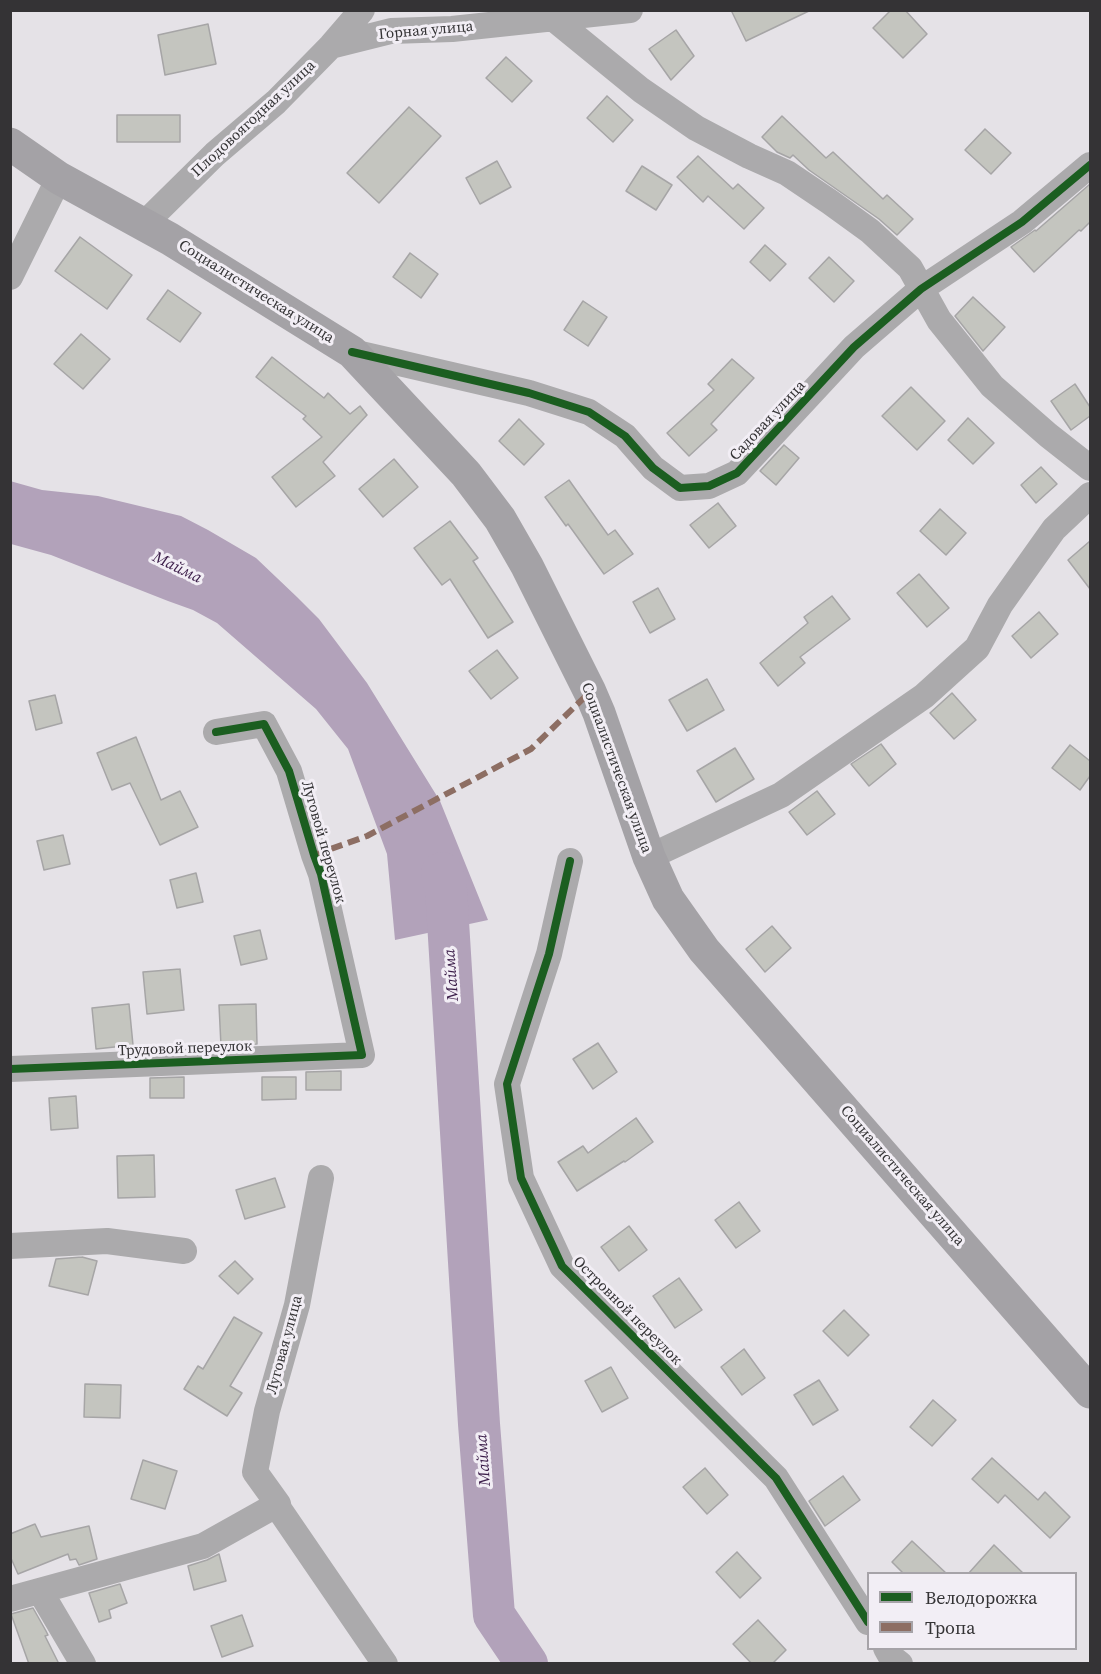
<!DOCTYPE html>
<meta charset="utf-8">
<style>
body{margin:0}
#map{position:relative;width:1101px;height:1674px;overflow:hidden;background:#e5e2e7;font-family:"Source Serif 4",serif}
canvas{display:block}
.frame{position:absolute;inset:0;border:12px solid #343335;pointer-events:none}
.legend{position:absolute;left:867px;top:1572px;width:210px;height:78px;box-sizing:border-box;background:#f2eef5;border:2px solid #a6a3a8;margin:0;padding:8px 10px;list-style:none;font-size:18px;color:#343335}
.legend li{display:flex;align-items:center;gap:12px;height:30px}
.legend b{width:30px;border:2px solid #a6a3a8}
</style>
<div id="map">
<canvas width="1101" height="1674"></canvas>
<div class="frame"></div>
<ul class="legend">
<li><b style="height:8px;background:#1b5e20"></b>Велодорожка</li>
<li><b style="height:8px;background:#8d6e63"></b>Тропа</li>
</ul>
</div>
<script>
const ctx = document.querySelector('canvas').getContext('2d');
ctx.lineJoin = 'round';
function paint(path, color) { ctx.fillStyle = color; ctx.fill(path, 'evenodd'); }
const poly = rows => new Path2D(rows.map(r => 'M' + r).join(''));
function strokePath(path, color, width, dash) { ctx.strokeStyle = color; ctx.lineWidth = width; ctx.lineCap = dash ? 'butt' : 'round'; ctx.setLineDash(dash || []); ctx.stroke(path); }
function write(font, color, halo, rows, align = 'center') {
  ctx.font = font + ' "Source Serif 4",serif'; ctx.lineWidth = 6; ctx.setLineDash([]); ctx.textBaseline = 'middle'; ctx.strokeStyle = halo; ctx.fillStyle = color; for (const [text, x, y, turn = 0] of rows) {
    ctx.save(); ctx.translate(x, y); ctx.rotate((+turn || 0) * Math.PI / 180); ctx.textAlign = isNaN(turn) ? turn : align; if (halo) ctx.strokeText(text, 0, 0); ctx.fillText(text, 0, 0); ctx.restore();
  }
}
paint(poly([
 [10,481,42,490,98,496,181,516,208,530,256,558,297,597,319,619,367,683,440,801,488,920,395,940,387,854,348,749,316,709,217,623,193,610,168,601,51,555,11,544]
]), '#b2a2ba');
strokePath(poly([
 [442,873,446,889,479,1424,494,1615,527,1664]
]), '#b2a2ba', 42);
const building = poly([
 [731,10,811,10,746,41,731,10],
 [891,10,905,10,927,34,903,58,873,28,891,10],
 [208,24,216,64,165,75,158,35,208,24],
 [676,30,694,56,671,80,649,49,676,30],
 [506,57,532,81,512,102,486,78,506,57],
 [607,96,633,120,613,142,587,118,607,96],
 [409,107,441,136,379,203,347,173,409,107],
 [117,115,180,115,180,142,117,142,117,115],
 [782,116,826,158,833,152,883,199,887,195,913,219,897,235,879,219,809,170,793,155,790,158,777,152,762,137,782,116],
 [985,129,1011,153,991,174,965,150,985,129],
 [698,156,733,189,738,184,764,208,744,229,708,196,703,202,677,177,698,156],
 [497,161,511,187,480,204,466,178,497,161],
 [642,166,672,185,656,210,626,191,642,166],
 [1090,184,1090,222,1081,231,1079,230,1034,272,1011,247,1035,230,1036,231,1090,184],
 [80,237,132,275,107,309,55,271,80,237],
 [765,245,786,264,770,281,750,262,765,245],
 [410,253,438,274,421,298,393,277,410,253],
 [829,257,854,281,834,302,809,278,829,257],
 [168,290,201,313,180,342,147,319,168,290],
 [973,297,1005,327,983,351,955,316,973,297],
 [583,301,607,317,588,346,564,330,583,301],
 [81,334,110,359,83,389,54,364,81,334],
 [272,357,324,398,328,393,350,414,360,406,367,415,323,462,335,476,296,507,272,477,322,437,303,419,306,416,256,377,272,357],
 [732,359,754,378,711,424,717,430,689,456,667,433,714,390,708,384,732,359],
 [1075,384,1090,407,1090,416,1071,430,1051,401,1075,384],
 [911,387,945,421,917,450,882,416,911,387],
 [968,418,994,443,973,464,948,440,968,418],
 [519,419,544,444,524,465,499,441,519,419],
 [784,445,799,458,776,485,760,471,784,445],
 [394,459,418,487,383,517,359,489,394,459],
 [1041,467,1057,484,1036,503,1021,485,1041,467],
 [569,480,608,535,615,530,633,554,604,574,568,524,566,526,545,497,569,480],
 [718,503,736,526,709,548,690,525,718,503],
 [940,509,966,533,946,555,920,531,940,509],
 [450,521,478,558,473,561,513,622,488,638,450,579,442,585,414,548,450,521],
 [1090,541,1090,589,1068,560,1090,541],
 [919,574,949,608,927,627,897,593,919,574],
 [658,588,675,619,650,633,633,602,658,588],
 [832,596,850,619,800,657,805,663,778,686,760,663,808,623,804,617,832,596],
 [1039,612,1058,634,1031,658,1012,636,1039,612],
 [497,650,518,678,491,699,469,671,497,650],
 [707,679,724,710,687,731,669,700,707,679],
 [952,693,976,720,954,739,930,713,952,693],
 [55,695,62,723,36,730,29,701,55,695],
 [136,737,161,800,180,791,198,827,160,845,130,783,112,790,97,753,136,737],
 [881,744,896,764,869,786,851,764,881,744],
 [1070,745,1090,761,1090,776,1080,790,1052,768,1070,745],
 [735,748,754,779,716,802,697,771,735,748],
 [817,791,835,814,807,835,789,812,817,791],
 [63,835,70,864,44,870,37,841,63,835],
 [196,873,203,902,177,908,170,880,196,873],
 [772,926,791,948,765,972,746,949,772,926],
 [260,930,267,959,241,965,234,936,260,930],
 [180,969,184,1010,147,1014,143,972,180,969],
 [129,1004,133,1045,96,1049,92,1008,129,1004],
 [256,1004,257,1044,221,1046,219,1005,256,1004],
 [598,1043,617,1072,593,1089,573,1059,598,1043],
 [341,1071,341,1090,306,1090,306,1072,341,1071],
 [184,1077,184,1098,150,1098,150,1078,184,1077],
 [262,1077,296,1077,296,1099,262,1100,262,1077],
 [76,1096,78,1128,51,1130,49,1098,76,1096],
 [636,1118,653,1142,625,1162,624,1161,577,1191,558,1162,583,1146,588,1153,636,1118],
 [154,1155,155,1197,118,1198,117,1156,154,1155],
 [275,1178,285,1207,245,1219,236,1190,275,1178],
 [739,1202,760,1231,736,1248,715,1220,739,1202],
 [629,1226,647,1250,619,1271,601,1247,629,1226],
 [82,1257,97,1261,88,1295,49,1286,56,1259,82,1257],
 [235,1261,253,1279,238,1294,219,1276,235,1261],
 [679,1278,702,1310,675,1328,653,1296,679,1278],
 [844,1310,869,1335,848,1356,823,1331,844,1310],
 [234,1317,262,1333,230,1386,242,1393,227,1416,184,1389,198,1366,203,1369,234,1317],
 [744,1349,765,1378,742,1395,721,1367,744,1349],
 [611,1367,628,1398,602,1412,585,1381,611,1367],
 [819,1380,838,1410,813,1425,794,1395,819,1380],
 [85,1384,121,1385,120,1418,84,1417,85,1384],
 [933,1400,956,1420,932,1446,910,1427,933,1400],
 [992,1458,1038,1500,1045,1492,1070,1517,1050,1538,1005,1495,998,1503,972,1479,992,1458],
 [143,1460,177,1471,165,1509,131,1499,143,1460],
 [705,1468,728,1495,707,1514,683,1487,705,1468],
 [843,1476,860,1500,825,1526,809,1501,843,1476],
 [35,1524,41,1537,89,1526,97,1559,79,1565,76,1559,70,1560,68,1554,18,1574,10,1556,10,1534,35,1524],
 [912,1541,947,1574,904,1574,892,1562,912,1541],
 [994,1545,1024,1574,968,1574,994,1545],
 [737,1552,761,1578,740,1598,716,1572,737,1552],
 [219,1554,226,1581,194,1590,188,1566,207,1560,219,1554],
 [120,1584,127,1603,109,1610,111,1618,99,1622,89,1593,120,1584],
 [33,1608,46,1631,48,1635,45,1636,59,1664,29,1664,11,1614,33,1608],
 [242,1615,253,1646,222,1657,211,1626,242,1615],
 [758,1620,786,1650,772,1664,752,1664,733,1644,758,1620]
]);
paint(building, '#c4c5bf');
strokePath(building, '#a6a5a6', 1.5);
strokePath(poly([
 [554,19,641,90,696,128,749,156,787,173,830,202,870,231,910,268,939,320,992,386,1048,435,1090,468],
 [331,46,391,31,452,29,630,10],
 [143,225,215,154,276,102,331,46,362,10],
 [10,277,59,178],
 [352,352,529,393,589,412,625,436,653,468,680,488,709,486,737,473,854,347,921,289,1022,222,1090,165],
 [649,857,781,795,924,696,977,648,1000,605,1054,529,1090,495],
 [570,861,549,954,507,1084,521,1178,562,1266,776,1478,868,1622],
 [10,1069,362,1055,321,874,314,855,289,771,264,724,216,732],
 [321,1178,297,1305,267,1411,255,1472,278,1504,279,1509,385,1664],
 [10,1246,107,1241,184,1251],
 [40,1591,83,1664],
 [10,1599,203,1546,278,1504],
 [886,1648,891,1657,900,1664]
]), '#abaaac', 26);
strokePath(poly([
 [10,144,59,178,170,239,352,352,466,474,500,519,527,566,590,692,599,713,649,857,668,899,704,950,1090,1392]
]), '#a4a2a6', 33);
strokePath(poly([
 [314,855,367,836,531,749,590,692]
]), '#8d6e63', 6, [12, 6]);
strokePath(poly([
 [352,352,529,393,589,412,625,436,653,468,680,488,709,486,737,473,854,347,921,289,1022,222,1090,165],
 [570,861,549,954,507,1084,521,1178,562,1266,776,1478,868,1622],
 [10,1069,362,1055,321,874,314,855,289,771,264,724,216,732]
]), '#1b5e20', 8);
write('15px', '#343335', '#f2eef5', [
 ["Горная улица",426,31,-5],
 ["Плодовоягодная улица",254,119,-43],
 ["Социалистическая улица",256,292,32],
 ["Садовая улица",768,421,-47],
 ["Социалистическая улица",616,768,70],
 ["Луговой переулок",323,842,74],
 ["Трудовой переулок",185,1049,-2],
 ["Социалистическая улица",902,1176,49],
 ["Островной переулок",627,1311,45],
 ["Луговая улица",285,1345,-75]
]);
write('italic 16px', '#3a1c48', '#f2eef5', [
 ["Майма",177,568,26],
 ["Майма",452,975,-94],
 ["Майма",484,1460,-94]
]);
</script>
